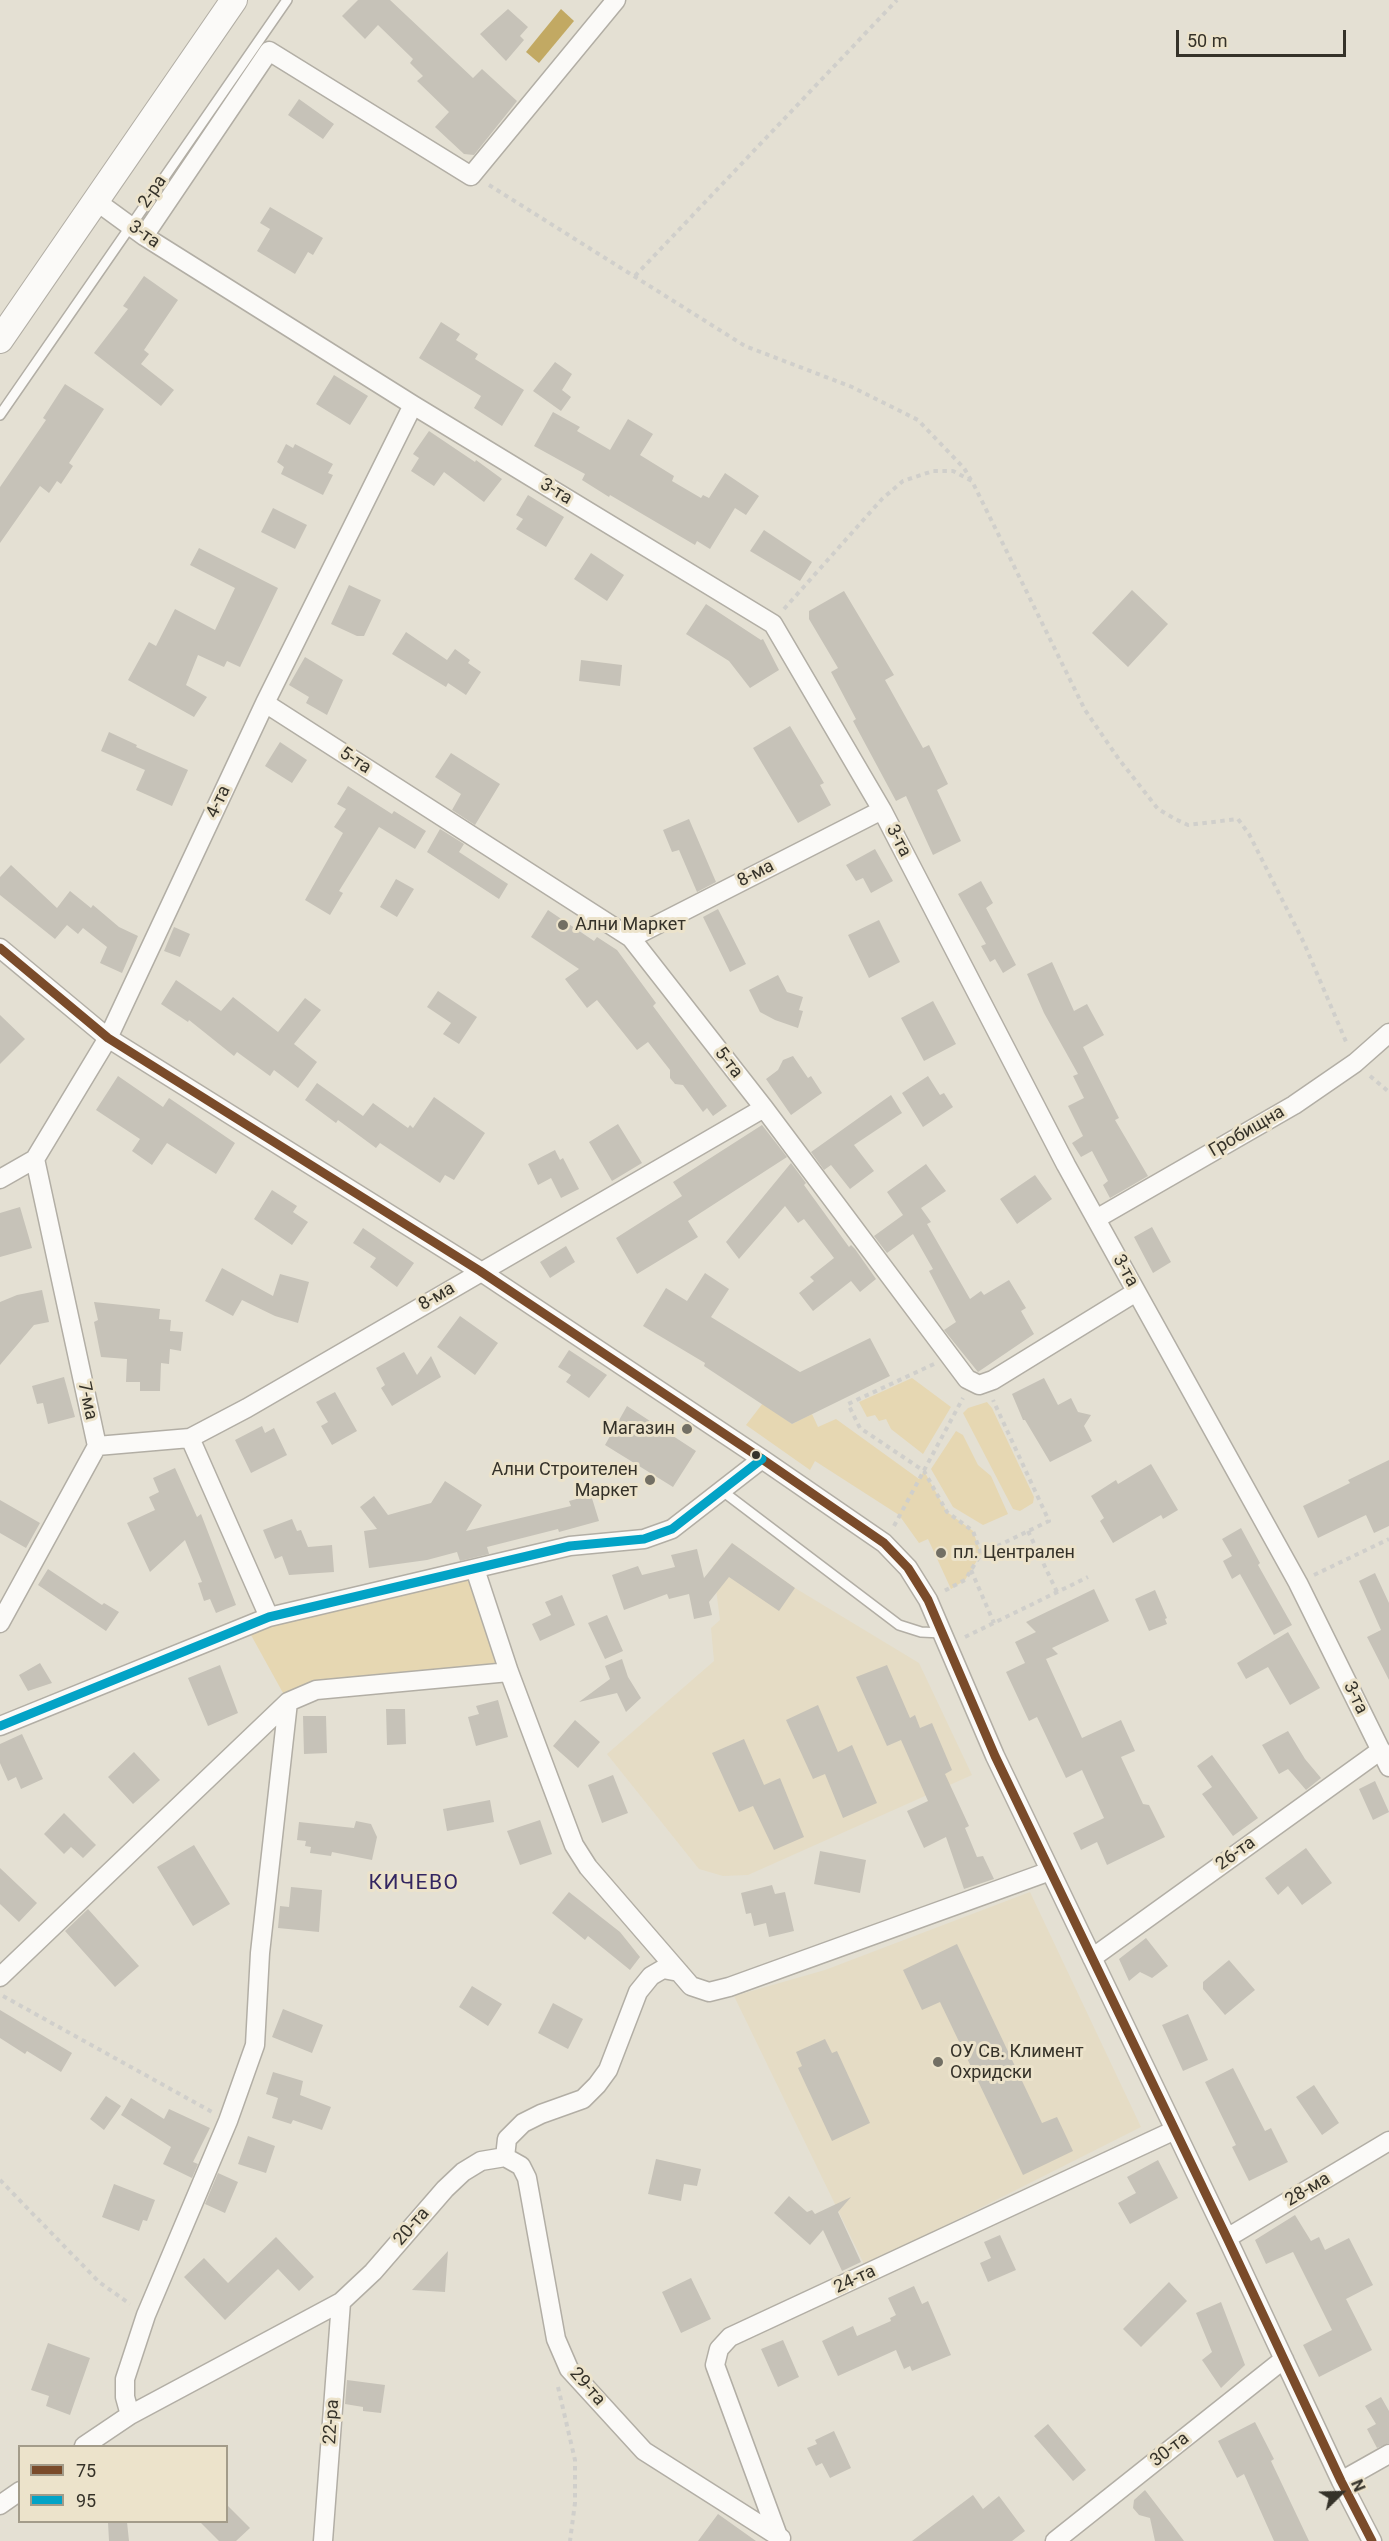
<!DOCTYPE html>
<meta charset="utf-8">
<style>
body{margin:0}
#map{position:relative;width:1389px;height:2541px;overflow:hidden;background:#e4e0d3;font-family:Roboto,sans-serif}
canvas{display:block}
.legend{position:absolute;left:18px;top:2445px;width:210px;height:78px;box-sizing:border-box;background:#ece3cb;border:2px solid #a39c8a;margin:0;padding:8px 10px;list-style:none;font-size:18px;color:#353229}
.legend li{display:flex;align-items:center;gap:12px;height:30px}
.legend b{width:30px;border:2px solid #a39c8a}
.north{position:absolute;left:1311px;top:2463px;width:60px;height:60px;-webkit-text-stroke:4px #ece3cb;paint-order:stroke;rotate:67deg;font-size:16px;font-weight:700;line-height:24px;text-align:center;color:#353229}
.north::after{content:'';display:block;margin:auto;width:21px;height:27px;background:#353229;clip-path:polygon(50% 0,100% 100%,50% 72%,0 100%)}
.scale{position:absolute;left:1176px;top:30px;width:170px;height:27px;box-sizing:border-box;border:3px solid #353229;border-top:0;padding-left:8px;font-size:18px;line-height:21px;white-space:nowrap;color:#353229;-webkit-text-stroke:4px #ece3cb;paint-order:stroke}
</style>
<div id="map">
<canvas width="1389" height="2541"></canvas>
<ul class="legend">
<li><b style="height:8px;background:#7a4b2a"></b>75</li>
<li><b style="height:8px;background:#03a3c6"></b>95</li>
</ul>
<div class="north">N</div>
<div class="scale">50 m</div>
</div>
<script>
const ctx = document.querySelector('canvas').getContext('2d');
ctx.lineJoin = 'round';
function paint(path, color) { ctx.fillStyle = color; ctx.fill(path, 'evenodd'); }
const poly = rows => new Path2D(rows.map(r => 'M' + r).join(''));
function strokePath(path, color, width, dash) { ctx.strokeStyle = color; ctx.lineWidth = width; ctx.lineCap = dash ? 'butt' : 'round'; ctx.setLineDash(dash || []); ctx.stroke(path); }
function write(font, color, halo, rows, align = 'center') {
  ctx.font = font + ' Roboto,sans-serif'; ctx.lineWidth = 6; ctx.setLineDash([]); ctx.textBaseline = 'middle'; ctx.strokeStyle = halo; ctx.fillStyle = color; for (const [text, x, y, turn = 0] of rows) {
    ctx.save(); ctx.translate(x, y); ctx.rotate((+turn || 0) * Math.PI / 180); ctx.textAlign = isNaN(turn) ? turn : align; if (halo) ctx.strokeText(text, 0, 0); ctx.fillText(text, 0, 0); ctx.restore();
  }
}
paint(poly([
 [732,1543,795,1588,919,1663,972,1775,748,1875,723,1876,699,1869,607,1754,714,1661,711,1628,720,1620,713,1566],
 [1030,1892,1141,2127,865,2266,734,1996,825,1970]
]), '#e5dcc5');
paint(poly([
 [912,1378,951,1407,923,1454,891,1429,886,1419,879,1421,875,1415,867,1417,859,1402],
 [987,1402,992,1408,1034,1497,1033,1503,1020,1511,1013,1509,963,1413,968,1408],
 [763,1403,792,1424,812,1414,818,1427,836,1419,919,1479,924,1471,947,1512,973,1531,981,1554,965,1580,951,1589,928,1539,919,1543,899,1515,815,1461,810,1470,746,1425],
 [956,1431,963,1435,978,1465,991,1476,1008,1514,983,1525,953,1507,931,1469],
 [475,1569,509,1672,288,1702,246,1626]
]), '#e6d7b2');
paint(poly([
 [561,9,574,21,539,63,526,52]
]), '#c2a963');
paint(poly([
 [358,0,390,0,473,78,482,69,517,101,474,155,464,154,435,127,449,112,417,81,423,76,410,63,413,59,378,25,365,39,342,16],
 [508,9,528,27,520,36,524,40,506,61,480,34],
 [299,99,334,124,323,139,288,115],
 [270,207,323,238,313,255,308,252,295,274,257,251,270,229,260,223],
 [144,276,178,300,144,350,149,354,141,364,174,390,161,406,94,353,128,309,123,306],
 [441,322,460,334,456,340,478,354,475,359,524,390,502,426,474,408,481,396,419,358],
 [555,362,572,374,562,390,571,397,561,411,533,391],
 [334,375,368,396,350,425,316,404],
 [65,384,104,409,69,463,73,466,61,484,57,481,49,493,40,486,0,543,0,487,46,420,43,418],
 [553,412,580,427,577,431,610,450,628,419,653,434,640,455,674,476,672,481,701,498,703,495,709,498,725,473,759,496,746,515,735,508,710,549,697,541,695,545,610,495,609,497,582,480,585,474,534,446],
 [429,431,475,462,476,460,502,479,484,502,444,472,434,486,411,471,419,458,413,454],
 [286,444,293,448,295,444,333,464,328,473,333,475,323,495,281,474,284,467,277,462],
 [528,495,564,517,546,547,516,529,523,519,516,515],
 [273,508,307,525,295,549,261,532],
 [764,530,812,562,800,581,750,551],
 [199,548,278,588,240,667,227,661,224,667,198,655,186,685,207,697,194,717,128,680,149,642,156,646,175,609,215,630,235,588,190,565],
 [591,553,624,575,607,601,574,579],
 [349,585,381,600,364,636,357,636,331,624],
 [1132,590,1168,624,1128,667,1092,633],
 [844,591,894,675,885,680,923,748,929,745,948,784,937,790,961,841,933,855,906,796,896,801,853,721,856,719,831,672,838,668,809,619,809,611],
 [706,604,761,640,763,639,779,670,750,688,729,661,686,634],
 [406,632,447,660,455,649,470,660,468,663,481,672,466,695,448,683,446,687,392,654],
 [305,657,343,680,327,715,306,703,309,697,289,685],
 [581,660,622,665,620,686,579,681],
 [790,726,824,783,820,785,831,805,798,823,753,748],
 [109,732,137,745,136,747,188,770,172,806,136,790,145,770,101,751],
 [280,742,307,760,292,783,265,766],
 [451,753,500,784,475,825,452,810,461,794,435,777],
 [348,786,392,814,394,811,426,831,415,849,379,827,339,891,343,893,330,915,305,900,343,833,334,827,346,809,337,804],
 [689,819,716,882,697,892,679,850,672,852,663,830],
 [440,829,464,844,459,852,508,884,499,899,427,852],
 [875,849,893,881,871,893,863,878,856,881,846,865],
 [11,865,57,908,70,891,91,908,93,905,119,927,138,936,122,973,100,963,107,947,83,928,78,934,67,925,55,939,0,895,0,877],
 [396,879,414,889,397,917,380,907],
 [981,881,993,903,986,908,1016,965,1003,973,995,959,990,962,981,946,986,944,958,894],
 [718,909,746,964,730,972,703,917],
 [548,910,594,941,597,937,617,950,656,1003,653,1006,727,1106,713,1116,707,1108,703,1112,683,1085,675,1084,670,1078,670,1070,648,1042,637,1050,597,1000,587,1008,565,979,579,969,531,937],
 [879,920,900,962,869,978,848,935],
 [174,927,190,934,180,957,164,951],
 [1052,962,1074,1011,1087,1004,1104,1035,1083,1047,1119,1118,1115,1120,1148,1176,1110,1198,1103,1185,1108,1181,1092,1151,1081,1157,1072,1143,1083,1136,1068,1106,1084,1098,1073,1076,1078,1074,1044,1013,1027,974],
 [778,975,787,992,803,997,799,1010,803,1011,798,1028,775,1020,760,1012,749,990],
 [176,980,221,1011,233,997,278,1032,305,998,321,1010,294,1044,317,1062,298,1088,274,1070,270,1076,237,1052,234,1056,189,1020,188,1022,161,1004],
 [438,991,477,1017,459,1044,443,1034,451,1023,427,1007],
 [933,1001,956,1044,924,1061,901,1018],
 [0,1015,25,1039,0,1064],
 [793,1056,808,1078,811,1076,822,1093,791,1115,766,1079,778,1070,783,1060],
 [118,1076,163,1107,169,1098,235,1143,216,1174,167,1143,152,1165,132,1151,140,1139,96,1110],
 [928,1076,940,1095,944,1093,953,1107,923,1127,902,1093],
 [317,1083,363,1116,373,1103,408,1128,410,1125,413,1128,434,1097,485,1133,454,1180,445,1175,440,1183,380,1143,376,1148,338,1120,336,1123,305,1100],
 [891,1095,902,1113,854,1145,874,1171,850,1189,831,1165,824,1170,811,1152],
 [618,1124,642,1163,612,1181,589,1142],
 [762,1125,787,1157,688,1221,698,1237,637,1274,616,1238,682,1196,673,1182],
 [555,1150,560,1160,563,1158,579,1189,561,1198,551,1178,538,1185,528,1164],
 [791,1163,806,1183,804,1185,849,1247,851,1245,855,1249,876,1279,860,1292,851,1281,813,1311,799,1293,814,1281,810,1277,834,1258,804,1219,798,1223,785,1206,739,1259,726,1242],
 [926,1164,946,1191,921,1208,931,1222,927,1224,970,1299,981,1291,984,1295,1009,1280,1026,1308,1021,1311,1034,1334,978,1372,944,1330,956,1322,929,1271,933,1269,913,1234,887,1253,874,1236,903,1215,887,1192],
 [1035,1175,1052,1199,1017,1224,1000,1199],
 [272,1190,297,1206,293,1212,308,1222,292,1245,254,1219],
 [20,1207,32,1248,0,1257,0,1213],
 [1152,1227,1171,1262,1153,1273,1134,1237],
 [363,1228,414,1263,397,1287,370,1267,376,1258,353,1243],
 [566,1246,575,1262,550,1278,540,1262],
 [222,1268,273,1296,280,1274,309,1282,298,1323,275,1316,242,1300,233,1316,205,1301],
 [705,1273,729,1289,711,1317,800,1372,870,1338,890,1376,792,1424,704,1366,705,1363,643,1326,666,1288,687,1301],
 [42,1290,49,1322,34,1325,0,1365,0,1302,17,1295],
 [94,1302,160,1309,159,1319,171,1320,170,1331,183,1332,181,1351,170,1349,169,1364,161,1363,160,1391,140,1391,140,1382,126,1382,127,1359,101,1357,94,1322,98,1320],
 [460,1316,498,1343,475,1375,437,1347],
 [569,1350,607,1375,589,1398,566,1382,571,1375,558,1367],
 [404,1352,417,1375,431,1356,441,1377,392,1406,381,1388,385,1385,376,1368],
 [64,1377,75,1417,48,1424,43,1403,37,1404,32,1386],
 [1044,1378,1058,1405,1071,1398,1078,1412,1091,1415,1084,1426,1092,1441,1050,1462,1025,1420,1023,1420,1012,1394],
 [335,1392,357,1431,332,1445,321,1426,328,1422,316,1402],
 [627,1406,696,1451,673,1487,605,1445],
 [262,1426,265,1433,274,1428,287,1455,251,1473,235,1440],
 [1389,1460,1389,1526,1374,1533,1366,1515,1318,1538,1303,1506,1350,1483,1348,1480],
 [1151,1464,1178,1510,1163,1519,1161,1515,1113,1543,1100,1521,1104,1518,1091,1496,1116,1480,1118,1484],
 [175,1468,197,1517,201,1514,236,1605,216,1613,210,1599,204,1601,198,1583,202,1582,185,1540,150,1572,127,1523,155,1510,149,1497,159,1492,153,1478],
 [445,1481,482,1505,466,1531,571,1506,569,1501,591,1495,599,1521,559,1532,558,1529,487,1547,489,1554,460,1561,457,1552,427,1560,369,1568,364,1531,377,1529,360,1507,374,1496,388,1515,431,1503],
 [0,1500,40,1523,26,1548,0,1533],
 [292,1519,297,1531,301,1530,308,1547,332,1545,334,1572,289,1575,282,1556,275,1559,263,1530],
 [1241,1528,1260,1563,1258,1565,1292,1625,1274,1635,1240,1574,1232,1579,1223,1561,1232,1556,1222,1539],
 [732,1543,795,1588,779,1611,729,1577,709,1602,712,1615,694,1619,689,1594,669,1599,667,1594,624,1610,612,1575,638,1566,642,1575,675,1567,671,1555,697,1549,704,1578],
 [48,1569,102,1605,104,1603,119,1612,106,1631,38,1585],
 [1375,1573,1389,1603,1389,1680,1367,1637,1381,1630,1359,1581],
 [1094,1589,1109,1621,1052,1648,1058,1654,1046,1659,1082,1738,1121,1720,1135,1751,1121,1757,1143,1804,1149,1805,1165,1837,1107,1865,1097,1842,1081,1850,1073,1833,1104,1818,1082,1770,1066,1778,1037,1717,1029,1721,1006,1672,1025,1663,1015,1642,1036,1632,1026,1622],
 [1155,1590,1167,1618,1165,1619,1167,1624,1149,1631,1135,1599],
 [562,1595,575,1625,540,1641,532,1624,551,1615,545,1602],
 [607,1615,623,1651,605,1659,588,1623],
 [1288,1632,1320,1688,1290,1705,1268,1667,1246,1679,1237,1663],
 [622,1659,628,1677,641,1698,626,1712,617,1693,579,1702,610,1679,605,1666],
 [40,1663,52,1683,28,1691,19,1675],
 [220,1665,238,1713,208,1726,188,1678],
 [887,1665,910,1718,915,1715,920,1728,932,1723,952,1770,945,1774,969,1826,965,1828,977,1857,983,1856,994,1879,964,1889,946,1837,924,1848,907,1811,928,1801,901,1740,887,1746,856,1677],
 [498,1700,508,1737,476,1746,468,1717,479,1714,476,1706],
 [818,1705,838,1752,852,1745,877,1803,843,1818,825,1774,813,1779,786,1720],
 [386,1709,405,1709,406,1744,387,1745],
 [303,1716,326,1716,327,1753,304,1754],
 [575,1720,600,1742,578,1768,553,1746],
 [1288,1731,1305,1759,1321,1778,1306,1790,1288,1769,1279,1774,1262,1745],
 [22,1734,43,1779,21,1789,16,1777,8,1781,0,1763,0,1744],
 [744,1739,764,1785,780,1778,804,1837,774,1850,753,1806,739,1812,712,1753],
 [134,1752,160,1780,133,1804,108,1777],
 [1212,1755,1258,1818,1233,1836,1202,1794,1212,1787,1197,1766],
 [613,1775,628,1813,602,1823,588,1785],
 [1375,1781,1389,1812,1373,1820,1359,1789],
 [490,1800,494,1822,447,1831,443,1809],
 [64,1813,96,1845,83,1858,71,1847,64,1854,44,1834],
 [540,1820,552,1854,520,1865,507,1831],
 [356,1821,371,1824,377,1837,372,1860,332,1852,331,1856,310,1853,311,1847,305,1846,306,1841,297,1840,299,1822,354,1828],
 [194,1845,230,1904,193,1926,157,1867],
 [1306,1848,1332,1883,1302,1905,1288,1886,1278,1895,1265,1878],
 [820,1851,866,1860,860,1893,814,1884],
 [0,1868,37,1903,19,1922,0,1904],
 [772,1885,775,1894,785,1892,794,1931,769,1937,766,1923,754,1926,751,1913,746,1914,741,1893],
 [291,1887,322,1890,319,1932,278,1928,280,1906,289,1907],
 [569,1892,620,1932,640,1957,630,1970,588,1936,585,1940,552,1913],
 [88,1909,139,1966,115,1987,65,1931],
 [1146,1938,1168,1966,1152,1978,1140,1972,1129,1981,1119,1959],
 [957,1944,1042,2123,1057,2117,1073,2151,1023,2175,940,2002,922,2010,903,1970],
 [1229,1960,1255,1990,1225,2015,1203,1989,1203,1982],
 [472,1986,502,2004,488,2026,459,2007],
 [553,2003,583,2019,568,2049,538,2033],
 [283,2009,323,2025,312,2053,272,2037],
 [0,2010,72,2053,61,2072,27,2051,25,2054,0,2038],
 [1188,2014,1208,2060,1183,2071,1162,2025],
 [825,2039,832,2053,837,2051,870,2123,832,2141,798,2068,802,2066,796,2052],
 [1233,2068,1265,2131,1271,2128,1288,2162,1249,2181,1232,2147,1236,2145,1205,2082],
 [273,2072,303,2081,300,2095,331,2107,322,2130,293,2120,291,2124,272,2118,278,2098,266,2094],
 [1314,2085,1339,2123,1322,2135,1296,2097],
 [106,2096,121,2106,104,2130,90,2119],
 [131,2098,164,2119,169,2109,210,2128,193,2162,198,2164,192,2178,163,2164,171,2147,121,2115],
 [248,2136,275,2146,266,2173,238,2164],
 [656,2159,701,2169,697,2186,684,2184,681,2201,648,2194],
 [1158,2160,1178,2198,1130,2224,1118,2203,1136,2193,1127,2177],
 [218,2173,238,2182,225,2213,205,2204],
 [114,2184,155,2200,147,2221,143,2220,139,2231,102,2217],
 [789,2196,807,2212,812,2210,815,2214,851,2197,838,2212,861,2262,842,2271,823,2230,810,2245,774,2213],
 [1295,2215,1311,2241,1319,2237,1325,2250,1349,2238,1373,2285,1346,2299,1372,2350,1319,2377,1303,2345,1332,2330,1293,2252,1266,2264,1255,2240],
 [1000,2235,1016,2270,988,2282,980,2263,991,2258,984,2242],
 [276,2237,314,2277,299,2291,278,2269,225,2320,184,2277,204,2258,228,2283],
 [448,2251,445,2292,412,2290],
 [691,2278,711,2319,681,2333,662,2292],
 [1169,2282,1187,2301,1141,2347,1123,2329],
 [914,2286,922,2304,928,2301,951,2355,912,2371,910,2366,904,2369,896,2350,838,2376,822,2341,853,2326,857,2336,891,2321,890,2318,896,2315,888,2298],
 [1221,2302,1245,2365,1221,2388,1202,2360,1212,2352,1196,2313],
 [783,2340,799,2377,778,2387,761,2349],
 [48,2343,90,2358,70,2415,46,2406,49,2396,31,2390],
 [347,2380,385,2385,381,2413,363,2411,363,2407,345,2404],
 [1381,2397,1389,2411,1389,2443,1377,2448,1367,2429,1376,2424,1365,2406],
 [1255,2422,1274,2459,1271,2461,1309,2541,1274,2541,1244,2474,1237,2478,1218,2441],
 [1048,2424,1086,2470,1073,2481,1034,2436],
 [834,2431,851,2468,830,2478,822,2463,816,2466,807,2448,817,2444,815,2440],
 [1145,2490,1172,2525,1184,2541,1155,2541,1150,2518,1139,2515,1133,2508,1134,2500],
 [973,2495,983,2509,999,2496,1025,2531,1012,2541,912,2541],
 [226,2504,250,2528,236,2541,219,2541,200,2522,226,2522],
 [718,2514,756,2541,698,2541],
 [108,2522,127,2522,129,2541,109,2541]
]), '#c6c2b8');
const lane = poly([
 [0,415,287,0],
 [721,1490,899,1625,921,1632,942,1633]
]);
const street = poly([
 [96,201,144,236,413,405,773,624,882,810,1066,1165,1298,1583,1389,1767],
 [144,236,269,51,471,176,616,0],
 [265,703,631,938,764,1108,967,1379,979,1385,993,1380,1136,1292],
 [631,938,882,810],
 [0,948,108,1038,480,1271,762,1459,884,1543,908,1568,928,1600,995,1756,1227,2238,1341,2481,1372,2541],
 [0,1179,35,1159,108,1038,265,703,413,405],
 [1096,1219,1294,1105,1355,1063,1389,1033],
 [190,1438,269,1617],
 [97,1446,190,1438,247,1408,764,1108],
 [475,1569,509,1672,574,1845,588,1867,691,1986,709,1992,729,1987,1050,1871],
 [0,1623,97,1446,35,1159],
 [0,1726,269,1617,570,1546,644,1539,672,1529,762,1459],
 [1092,1958,1381,1750],
 [0,1977,288,1702,316,1690,509,1672],
 [505,2157,521,2166,527,2178,556,2339,569,2369,644,2451,781,2538],
 [505,2157,507,2139,523,2123,541,2114,583,2099,597,2085,608,2070,638,1992,651,1976,663,1969,679,1972],
 [1227,2238,1389,2141],
 [130,2415,125,2397,125,2379,146,2315,228,2121,255,2045,260,1953,288,1702],
 [84,2446,130,2415,341,2302,373,2272,445,2189,463,2172,481,2161,505,2157],
 [1341,2481,1389,2454],
 [0,2505,20,2491],
 [778,2536,715,2365,719,2349,730,2337,1175,2130],
 [323,2541,341,2302],
 [1055,2541,1284,2359]
]);
const secondary = poly([
 [0,340,234,0]
]);
strokePath(lane, '#b2aea5', 12);
strokePath(street, '#b2aea5', 21);
strokePath(secondary, '#b2aea5', 28);
strokePath(poly([
 [489,185,745,346,852,387,918,420,964,468,971,480],
 [635,276,897,0],
 [784,609,882,499,903,481,933,471,953,471,972,481,1085,710,1118,758,1158,809,1175,819,1188,825,1238,819,1249,834,1304,943,1347,1044],
 [1370,1076,1389,1092],
 [934,1364,848,1404,860,1428,924,1471,947,1512,973,1531,981,1554,965,1580,944,1591],
 [894,1526,963,1398],
 [1028,1531,1057,1592],
 [981,1554,1049,1521,993,1400],
 [971,1570,994,1623],
 [1314,1575,1389,1539],
 [965,1637,1088,1577],
 [3,1996,212,2112],
 [0,2180,99,2282,130,2304],
 [558,2387,575,2460,575,2503,570,2541]
]), '#d0cfcb', 4, [4.5, 4.5]);
strokePath(lane, '#fbfaf8', 9);
strokePath(street, '#fbfaf8', 18);
strokePath(secondary, '#fbfaf8', 26);
strokePath(poly([
 [0,948,108,1038,480,1271,762,1459,884,1543,908,1568,928,1600,995,1756,1227,2238,1341,2481,1372,2541]
]), '#7a4b2a', 9);
strokePath(poly([
 [0,1726,269,1617,570,1546,644,1539,672,1529,762,1459]
]), '#03a3c6', 9);
for (const [x, y, r, color] of [
 [563,925,6,"#726f64"],
 [687,1429,6,"#726f64"],
 [756,1455,5,"#353229"],
 [650,1480,6,"#726f64"],
 [941,1553,6,"#726f64"],
 [938,2062,6,"#726f64"]
]) { const dot = new Path2D(); dot.arc(x, y, r, 0, 2 * Math.PI); ctx.fillStyle = color; ctx.fill(dot); strokePath(dot, '#ece3cb', 2); }
write('18px', '#353229', '#ece3cb', [
 ["2-ра",153,192,-55],
 ["3-та",144,235,35],
 ["3-та",556,492,31],
 ["5-та",355,761,33],
 ["4-та",219,802,-65],
 ["3-та",898,841,63],
 ["8-ма",756,874,-27],
 ["5-та",728,1063,52],
 ["Гробищна",1247,1132,-30],
 ["3-та",1125,1271,61],
 ["8-ма",437,1297,-30],
 ["7-ма",87,1401,78],
 ["3-та",1355,1698,64],
 ["26-та",1236,1854,-36],
 ["28-ма",1308,2190,-31],
 ["20-та",412,2227,-49],
 ["24-та",855,2280,-25],
 ["29-та",587,2387,49],
 ["22-ра",332,2422,-86],
 ["30-та",1170,2450,-38]
]);
write('18px', '#353229', '#ece3cb', [
 ["Ални Маркет",575,925],
 ["Магазин",675,1429,"right"],
 ["Ални Строителен",638,1470,"right"],
 ["Маркет",638,1491,"right"],
 ["пл. Централен",953,1553],
 ["ОУ Св. Климент",950,2052],
 ["Охридски",950,2073]
], 'left');
ctx.letterSpacing = '1.5px';
write('21px', '#332661', '#ece3cb', [
 ["КИЧЕВО",414,1884]
]);
ctx.letterSpacing = '0px';
</script>
